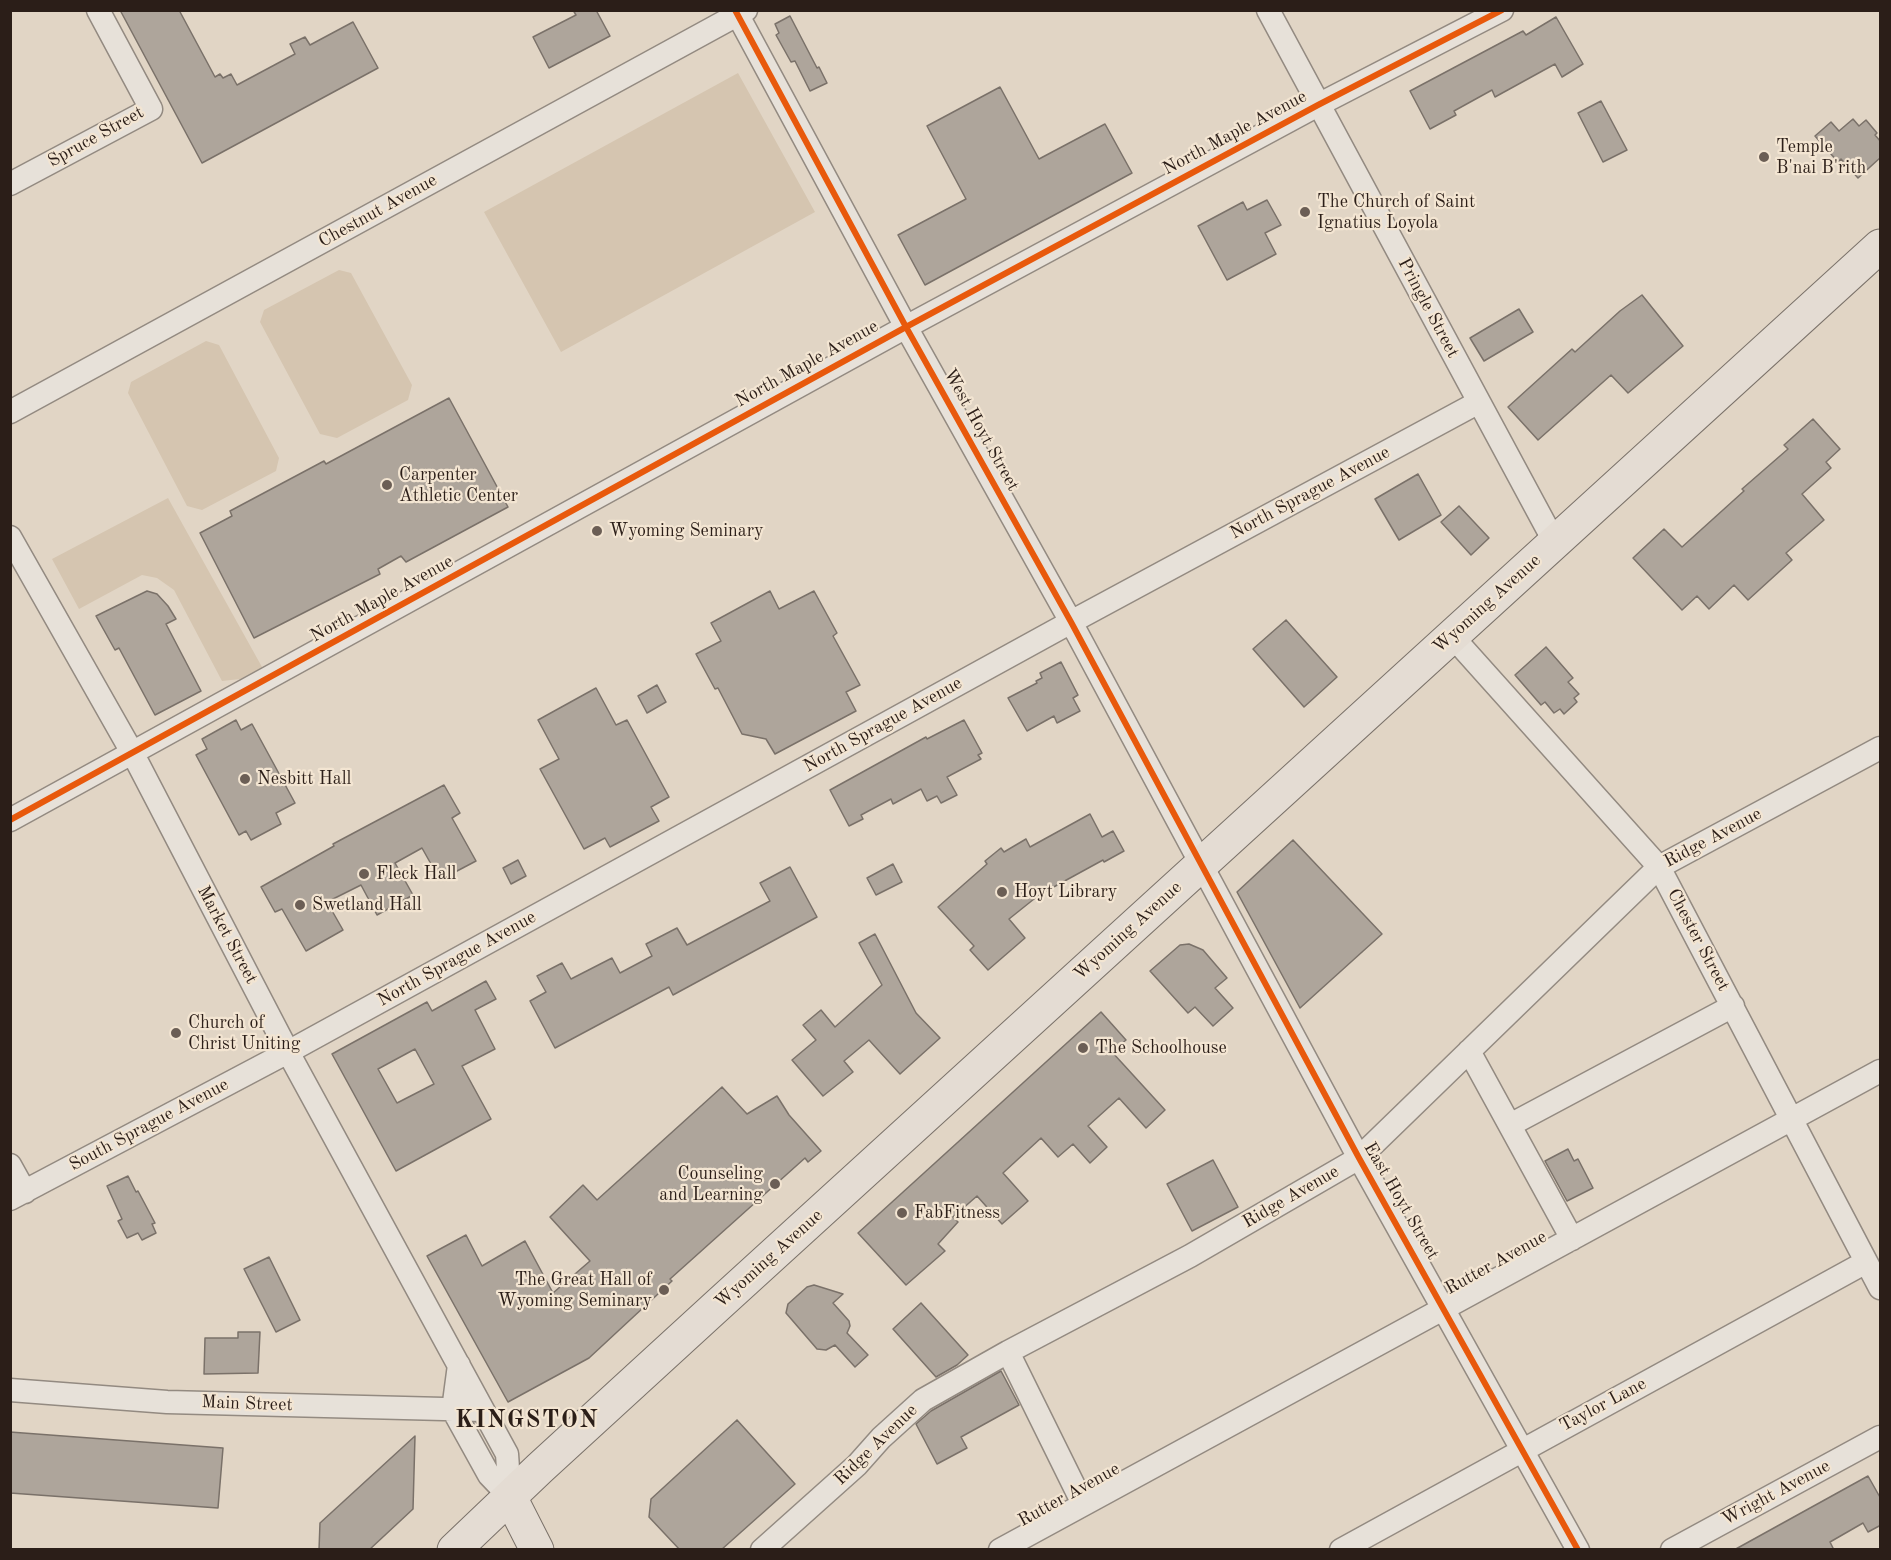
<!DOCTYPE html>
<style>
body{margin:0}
#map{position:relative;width:1891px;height:1560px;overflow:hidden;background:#e1d5c5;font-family:"Old Standard TT",serif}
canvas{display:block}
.frame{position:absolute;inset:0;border:12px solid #2b1e18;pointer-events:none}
</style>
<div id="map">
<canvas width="1891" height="1560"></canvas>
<div class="frame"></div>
</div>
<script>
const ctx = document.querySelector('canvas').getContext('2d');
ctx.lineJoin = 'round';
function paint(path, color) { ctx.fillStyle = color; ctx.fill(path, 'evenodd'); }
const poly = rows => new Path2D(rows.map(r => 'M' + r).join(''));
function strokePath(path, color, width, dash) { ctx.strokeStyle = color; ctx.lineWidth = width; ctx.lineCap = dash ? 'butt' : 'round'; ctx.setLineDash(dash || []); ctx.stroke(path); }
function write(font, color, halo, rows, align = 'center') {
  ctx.font = font + ' "Old Standard TT",serif'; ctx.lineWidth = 4.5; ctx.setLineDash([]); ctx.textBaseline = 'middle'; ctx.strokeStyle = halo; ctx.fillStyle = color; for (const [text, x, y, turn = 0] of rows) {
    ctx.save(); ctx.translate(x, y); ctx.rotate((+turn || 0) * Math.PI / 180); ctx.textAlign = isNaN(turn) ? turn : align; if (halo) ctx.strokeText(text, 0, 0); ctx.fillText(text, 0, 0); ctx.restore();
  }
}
paint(poly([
 [738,73,815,212,561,352,484,212],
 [339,270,351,273,412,385,408,400,337,438,320,434,260,322,264,310],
 [206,341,219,345,279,458,276,471,202,510,187,506,128,393,131,382],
 [168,498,267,676,222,681,174,590,157,578,142,575,79,609,52,559]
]), '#d5c5b0');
const building = poly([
 [120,10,179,10,215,77,220,74,223,78,231,74,237,85,295,54,290,44,305,37,310,45,353,22,378,68,202,163,120,10],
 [573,10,596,10,610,36,549,68,533,37,576,15,573,10],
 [790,16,817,68,819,67,827,83,810,91,795,61,791,62,776,35,779,33,775,24,790,16],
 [1556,17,1583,64,1562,77,1555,64,1495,97,1492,90,1454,111,1456,115,1430,129,1410,91,1523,31,1526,35,1556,17],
 [1000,87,1039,159,1105,124,1132,173,925,285,898,235,966,199,927,126,1000,87],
 [1601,101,1627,150,1603,162,1578,113,1601,101],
 [1853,119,1859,126,1866,120,1877,133,1875,135,1881,142,1881,157,1858,178,1841,159,1838,162,1815,136,1831,122,1839,131,1853,119],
 [1267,200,1281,225,1265,233,1276,254,1227,280,1198,226,1243,202,1247,210,1267,200],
 [1642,295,1683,346,1628,393,1611,375,1538,440,1508,407,1572,349,1575,352,1620,311,1642,295],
 [1519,309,1533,332,1484,361,1470,338,1519,309],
 [449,398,508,507,406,562,401,556,378,569,380,574,254,638,200,533,232,516,230,511,324,461,326,464,449,398],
 [1813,419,1840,449,1826,462,1831,468,1802,494,1824,520,1786,553,1792,560,1748,600,1734,585,1709,609,1697,596,1682,610,1633,558,1664,529,1682,547,1744,491,1742,489,1788,449,1784,445,1813,419],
 [1418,474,1441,515,1399,540,1375,499,1418,474],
 [1459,506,1489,538,1471,555,1441,522,1459,506],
 [147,591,157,594,168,606,176,619,166,624,201,691,155,715,119,648,115,650,96,616,147,591],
 [770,591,779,609,814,591,837,633,833,636,860,685,846,692,856,711,775,754,766,739,742,734,718,688,715,689,696,654,721,641,711,623,770,591],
 [1286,620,1337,677,1304,707,1253,649,1286,620],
 [1546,647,1573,678,1568,682,1579,694,1574,698,1577,702,1564,714,1560,709,1554,713,1545,702,1541,705,1515,675,1546,647],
 [1061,662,1078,695,1073,698,1080,711,1057,723,1054,716,1027,731,1008,698,1037,683,1036,681,1042,678,1040,673,1061,662],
 [657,685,666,702,647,713,638,696,657,685],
 [596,688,616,725,627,720,669,797,651,807,659,821,610,847,605,838,584,849,540,769,559,759,538,720,596,688],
 [236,720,241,730,252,724,295,803,276,813,281,824,251,840,246,831,239,835,196,755,207,749,202,739,236,720],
 [964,720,982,753,978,755,981,759,947,777,957,795,941,803,937,796,927,801,921,789,893,804,891,799,861,815,863,819,849,826,830,790,926,737,927,739,964,720],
 [444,785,460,813,452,818,476,861,440,880,422,848,395,863,413,895,377,915,361,885,327,902,343,930,306,951,282,909,275,912,261,887,334,846,333,844,444,785],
 [1090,814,1102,837,1113,831,1124,851,1104,862,1103,860,1039,895,1009,919,1025,938,988,970,970,950,974,946,938,907,987,864,985,861,1001,848,1004,852,1026,839,1030,847,1090,814],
 [1293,840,1382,934,1300,1008,1237,892,1293,840],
 [518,860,526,876,511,884,503,868,518,860],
 [893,864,902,882,876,895,867,878,893,864],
 [790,867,817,917,673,995,669,987,555,1048,530,1001,546,992,537,976,562,963,571,979,612,958,620,973,652,956,646,944,677,928,687,945,770,901,760,883,790,867],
 [875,934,916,1013,940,1038,900,1074,869,1040,844,1061,853,1072,823,1096,792,1060,816,1040,803,1025,821,1010,835,1027,882,985,859,943,875,934],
 [1189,944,1203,950,1227,978,1215,988,1233,1008,1213,1026,1195,1007,1188,1013,1150,971,1180,945,1189,944],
 [486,981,496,999,475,1010,495,1049,462,1066,491,1119,396,1171,332,1054,427,1002,432,1011,486,981],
 [415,1049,434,1084,397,1103,378,1069,415,1049],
 [1101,1012,1126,1040,1112,1052,1165,1110,1146,1128,1119,1098,1088,1126,1107,1147,1090,1163,1073,1144,1058,1157,1041,1138,1003,1173,1028,1201,1002,1224,977,1196,953,1217,958,1222,938,1244,945,1251,906,1285,858,1233,1101,1012],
 [722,1087,747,1114,777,1096,789,1115,821,1151,808,1162,805,1158,670,1279,672,1281,589,1358,508,1402,427,1256,466,1235,482,1266,525,1241,553,1293,590,1261,550,1217,583,1185,597,1200,722,1087],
 [1568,1149,1574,1161,1578,1159,1593,1188,1567,1201,1545,1161,1568,1149],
 [1213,1160,1238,1207,1192,1231,1167,1184,1213,1160],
 [128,1176,136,1192,138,1191,155,1223,152,1224,156,1233,142,1240,138,1233,127,1238,118,1221,122,1219,107,1186,128,1176],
 [269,1257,300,1320,276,1332,244,1269,269,1257],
 [814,1285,843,1294,833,1303,849,1321,850,1326,847,1333,868,1355,855,1367,835,1345,826,1350,817,1349,786,1313,788,1304,807,1287,814,1285],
 [921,1303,968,1355,957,1365,936,1377,893,1329,921,1303],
 [238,1332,260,1332,258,1373,204,1374,205,1338,238,1338,238,1332],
 [1001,1371,1019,1405,961,1437,967,1448,937,1464,916,1424,931,1411,1001,1371],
 [737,1420,795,1484,721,1550,680,1550,649,1517,651,1499,737,1420],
 [10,1432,223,1448,218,1508,10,1493,10,1432],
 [415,1436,413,1509,369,1550,319,1550,320,1523,415,1436],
 [1868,1476,1881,1499,1881,1525,1868,1532,1863,1523,1830,1542,1834,1550,1734,1550,1868,1476]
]);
paint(building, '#aea59b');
strokePath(building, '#7a7169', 1.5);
const minor = poly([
 [735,10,906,327,1071,622,1359,1158,1578,1550],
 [1268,10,1555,543],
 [10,184,151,109,98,10],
 [10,412,746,10],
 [10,537,133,754,288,1052,507,1454,510,1497],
 [1452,636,1659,867,1880,1288],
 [10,820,906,327,1318,105,1502,10],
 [1469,1051,1572,1239],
 [1510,1125,1733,1006],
 [10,1165,25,1192],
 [10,1199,288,1052,1071,622,1479,402],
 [1008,1352,1083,1504],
 [459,1365,453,1410,489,1475,510,1497],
 [10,1390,167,1402,483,1410],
 [762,1550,857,1465,881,1438,923,1400,1008,1352,1190,1256,1359,1158,1659,867,1880,748],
 [1000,1550,1880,1071],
 [1341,1550,1866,1262],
 [1672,1550,1880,1437]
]);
const primary = poly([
 [510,1497,537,1550],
 [454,1550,540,1468,718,1305,1880,246]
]);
strokePath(minor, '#938a81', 25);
strokePath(primary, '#7a7169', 35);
strokePath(minor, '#e7e1d9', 22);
strokePath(primary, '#e4dcd3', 33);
strokePath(poly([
 [735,10,906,327,1071,622,1359,1158,1578,1550],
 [10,820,906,327,1318,105,1502,10]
]), '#e8590c', 6);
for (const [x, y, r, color] of [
 [1764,157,6,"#6b5e55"],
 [1305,212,6,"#6b5e55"],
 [387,485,6,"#6b5e55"],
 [597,531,6,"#6b5e55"],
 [245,779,6,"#6b5e55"],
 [364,874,6,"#6b5e55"],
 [1002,892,6,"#6b5e55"],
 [300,905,6,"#6b5e55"],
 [176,1033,6,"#6b5e55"],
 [1083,1048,6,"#6b5e55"],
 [775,1184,6,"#6b5e55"],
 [902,1213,6,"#6b5e55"],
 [664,1290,6,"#6b5e55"]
]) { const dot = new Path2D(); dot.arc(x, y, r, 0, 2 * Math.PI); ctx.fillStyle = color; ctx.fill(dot); strokePath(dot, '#f3e5d2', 2); }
write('18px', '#2b1e18', '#f3e5d2', [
 ["North Maple Avenue",1235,133,-28],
 ["Spruce Street",96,137,-29],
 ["Chestnut Avenue",378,211,-29],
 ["Pringle Street",1428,308,62],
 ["North Maple Avenue",807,364,-29],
 ["West Hoyt Street",981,430,61],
 ["North Sprague Avenue",1310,493,-28],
 ["North Maple Avenue",382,599,-29],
 ["Wyoming Avenue",1487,604,-42],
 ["North Sprague Avenue",883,725,-29],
 ["Ridge Avenue",1713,838,-28],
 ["Wyoming Avenue",1128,931,-42],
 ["Market Street",227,935,62],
 ["Chester Street",1698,940,62],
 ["North Sprague Avenue",457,959,-29],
 ["South Sprague Avenue",149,1125,-28],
 ["Ridge Avenue",1291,1197,-30],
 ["East Hoyt Street",1401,1201,60],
 ["Wyoming Avenue",769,1259,-42],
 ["Rutter Avenue",1496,1263,-29],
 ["Main Street",247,1404,2],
 ["Taylor Lane",1603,1405,-28],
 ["Ridge Avenue",876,1445,-44],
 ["Wright Avenue",1776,1493,-28],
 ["Rutter Avenue",1069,1495,-29]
]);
write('18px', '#2b1e18', '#f3e5d2', [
 ["Temple",1776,147],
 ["B'nai B'rith",1776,168],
 ["The Church of Saint",1317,202],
 ["Ignatius Loyola",1317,223],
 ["Carpenter",399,475],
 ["Athletic Center",399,496],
 ["Wyoming Seminary",609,531],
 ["Nesbitt Hall",257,779],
 ["Fleck Hall",376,874],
 ["Hoyt Library",1014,892],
 ["Swetland Hall",312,905],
 ["Church of",188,1023],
 ["Christ Uniting",188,1044],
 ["The Schoolhouse",1095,1048],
 ["Counseling",763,1174,"right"],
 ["and Learning",763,1195,"right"],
 ["FabFitness",914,1213],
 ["The Great Hall of",652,1280,"right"],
 ["Wyoming Seminary",652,1301,"right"]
], 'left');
ctx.letterSpacing = '1.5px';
write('bold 24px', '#2b1e18', '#f3e5d2', [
 ["KINGSTON",527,1421]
]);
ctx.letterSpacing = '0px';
</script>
